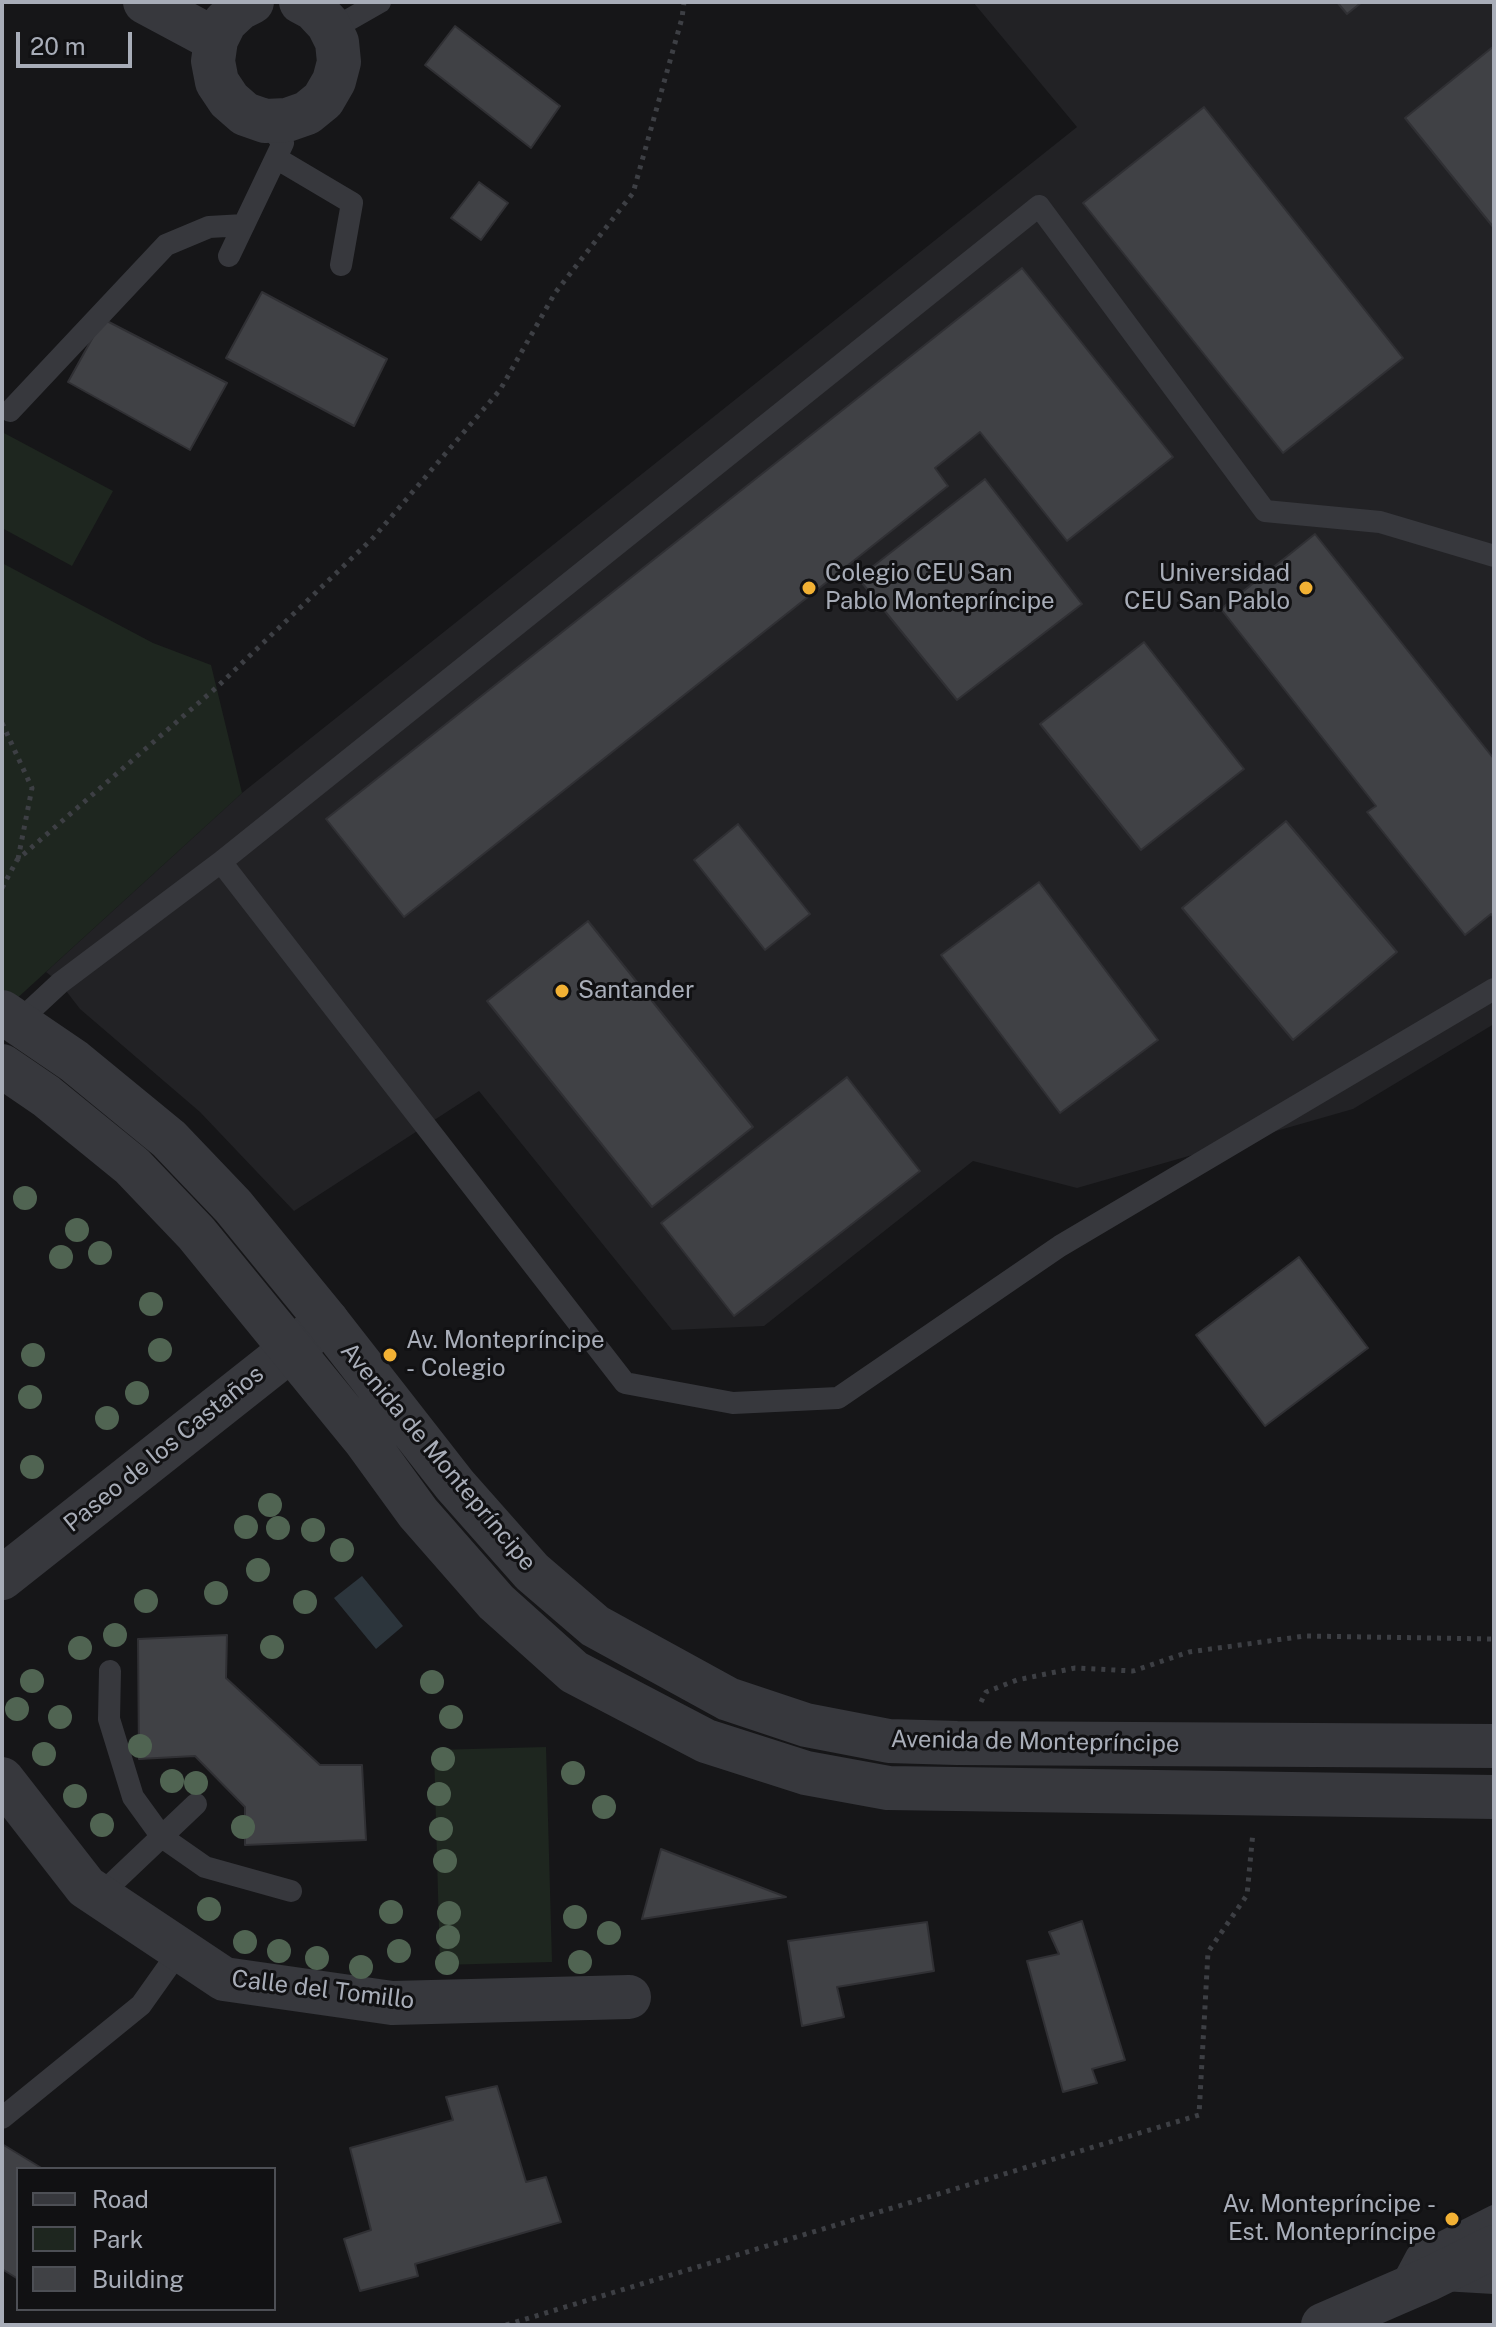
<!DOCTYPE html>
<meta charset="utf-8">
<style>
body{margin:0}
#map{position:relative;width:1496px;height:2327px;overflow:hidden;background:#161618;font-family:"Public Sans",sans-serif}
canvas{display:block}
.frame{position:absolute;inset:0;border:4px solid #a8adb8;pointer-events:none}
.legend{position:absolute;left:16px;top:2167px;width:260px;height:144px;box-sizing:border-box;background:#111113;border:2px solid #4d4f55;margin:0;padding:10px 14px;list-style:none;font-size:24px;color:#a8adb8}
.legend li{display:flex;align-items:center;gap:16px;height:40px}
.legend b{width:40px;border:2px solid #4d4f55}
.scale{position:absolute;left:16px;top:32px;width:116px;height:36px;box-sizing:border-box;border:4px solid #a8adb8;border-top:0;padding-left:10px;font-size:24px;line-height:28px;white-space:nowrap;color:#a8adb8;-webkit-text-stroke:6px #111113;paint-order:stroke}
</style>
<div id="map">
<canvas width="1496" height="2327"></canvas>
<div class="frame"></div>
<ul class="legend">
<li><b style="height:10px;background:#37383d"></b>Road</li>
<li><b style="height:22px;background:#1e261f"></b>Park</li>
<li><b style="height:22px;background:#404145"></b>Building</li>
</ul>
<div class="scale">20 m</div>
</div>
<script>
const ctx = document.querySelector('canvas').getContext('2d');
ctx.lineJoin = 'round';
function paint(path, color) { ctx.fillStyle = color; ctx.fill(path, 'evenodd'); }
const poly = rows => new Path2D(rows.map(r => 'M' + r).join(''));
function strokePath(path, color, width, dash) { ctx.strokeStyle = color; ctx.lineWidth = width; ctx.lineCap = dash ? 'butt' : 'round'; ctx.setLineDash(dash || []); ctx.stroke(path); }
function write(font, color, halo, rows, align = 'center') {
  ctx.font = font + ' "Public Sans",sans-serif'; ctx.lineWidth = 6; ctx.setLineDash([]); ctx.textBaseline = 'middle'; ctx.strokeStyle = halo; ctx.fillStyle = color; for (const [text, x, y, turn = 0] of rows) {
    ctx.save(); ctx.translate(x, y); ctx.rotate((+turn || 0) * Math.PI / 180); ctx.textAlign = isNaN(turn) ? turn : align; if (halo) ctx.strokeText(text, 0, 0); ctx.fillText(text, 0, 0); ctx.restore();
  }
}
paint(poly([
 [973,2,1494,2,1494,1024,1353,1109,1077,1188,973,1161,764,1326,672,1330,479,1091,294,1211,200,1112,80,1009,60,983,46,972,242,793,1077,127]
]), '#222225');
paint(poly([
 [2,432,113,491,72,566,2,528],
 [2,563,153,643,211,665,242,793,2,1012],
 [546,1747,552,1962,440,1965,434,1750]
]), '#1e261f');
paint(poly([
 [362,1576,403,1626,376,1649,334,1598]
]), '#2c353c');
const building = poly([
 [1337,2,1362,2,1347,14,1337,2],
 [455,26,560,106,531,148,425,65,455,26],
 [1494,46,1494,228,1405,118,1494,46],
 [1204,107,1403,358,1283,453,1083,203,1204,107],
 [479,182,508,203,481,240,451,218,479,182],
 [1022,268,1173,457,1067,541,980,432,935,468,948,486,404,917,326,819,1022,268],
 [262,292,387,359,354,426,226,358,262,292],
 [103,319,227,383,190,450,68,382,103,319],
 [985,479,1082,604,957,700,858,578,985,479],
 [1315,534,1494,759,1494,918,1491,914,1465,935,1367,812,1376,806,1221,609,1315,534],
 [1144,642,1244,769,1141,850,1040,724,1144,642],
 [1286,821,1397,952,1293,1040,1182,908,1286,821],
 [738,824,810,914,765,950,694,860,738,824],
 [1039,882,1158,1040,1060,1113,941,955,1039,882],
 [588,921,753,1127,652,1207,487,1001,588,921],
 [847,1077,920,1171,734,1316,661,1223,847,1077],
 [1299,1257,1368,1348,1265,1426,1196,1335,1299,1257],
 [227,1635,226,1678,320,1765,362,1765,366,1840,245,1845,245,1807,195,1756,139,1759,138,1639,227,1635],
 [661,1849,786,1897,642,1919,661,1849],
 [1082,1921,1125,2060,1092,2069,1097,2083,1063,2092,1027,1961,1059,1954,1049,1932,1082,1921],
 [927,1922,934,1971,837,1987,844,2017,802,2026,788,1941,927,1922],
 [497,2086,526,2182,546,2177,561,2222,415,2264,418,2276,360,2291,344,2239,371,2230,350,2148,453,2120,446,2097,497,2086],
 [2,2144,43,2169,18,2169,18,2279,2,2269,2,2144]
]);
paint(building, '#404145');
strokePath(building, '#303034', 2);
strokePath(poly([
 [2,723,32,788,18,859],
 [2,888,17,860,217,687,374,537,500,390,555,293,633,193,682,18,684,2],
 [981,1702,986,1692,1017,1680,1075,1668,1133,1671,1189,1652,1305,1636,1494,1639],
 [506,2325,1199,2115,1208,1952,1247,1895,1253,1832]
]), '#3d3f44', 5, [4, 6]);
strokePath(poly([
 [331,30,380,2],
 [276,158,352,203,341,265],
 [229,256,283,143,265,121],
 [10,411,166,245,209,227,244,225],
 [221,862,1039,206,1265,511,1380,522,1494,556],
 [18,1022,60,983,221,862,625,1383,733,1403,838,1398,1060,1246,1494,989],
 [110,1671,109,1719,133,1797,162,1837,205,1867,291,1891],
 [99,1896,196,1804],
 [2,2118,141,2005,180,1950],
 [1443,2280,1494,2283],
 [1400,2287,1417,2255,1494,2216]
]), '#37383d', 22);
strokePath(poly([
 [145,2,216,40],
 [252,2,240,8,225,22,216,40,213,61,217,82,229,100,245,114,265,121,287,120,307,113,323,100,334,81,339,62,337,42,328,24,314,9,301,2],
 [2,1578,327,1321],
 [2,1779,86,1887,224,1979,392,2003,629,1997],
 [1323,2325,1429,2279,1494,2247]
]), '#37383d', 44);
strokePath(poly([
 [2,1012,74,1061,169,1139,233,1206,327,1321,455,1485,532,1572,595,1626,728,1699,806,1725,889,1741,957,1743,1494,1746],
 [2,1066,46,1096,132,1166,196,1233,365,1440,418,1513,496,1602,574,1672,706,1741,806,1773,888,1788,1494,1797]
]), '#37383d', 44);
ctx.fillStyle = '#506452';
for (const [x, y] of [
 [25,1198],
 [77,1230],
 [100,1253],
 [61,1257],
 [151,1304],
 [160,1350],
 [33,1355],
 [137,1393],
 [30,1397],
 [107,1418],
 [32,1467],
 [270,1505],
 [246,1527],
 [278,1528],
 [313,1530],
 [342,1550],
 [258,1570],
 [216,1593],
 [146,1601],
 [305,1602],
 [115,1635],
 [272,1647],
 [80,1648],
 [32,1681],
 [432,1682],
 [17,1709],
 [60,1717],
 [451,1717],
 [140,1746],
 [44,1754],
 [443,1759],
 [573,1773],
 [172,1781],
 [196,1783],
 [439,1794],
 [75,1796],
 [604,1807],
 [102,1825],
 [243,1827],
 [441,1829],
 [445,1861],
 [209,1909],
 [391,1912],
 [449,1913],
 [575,1917],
 [609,1933],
 [448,1937],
 [245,1942],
 [279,1951],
 [399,1951],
 [317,1958],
 [580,1962],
 [447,1963],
 [361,1967]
]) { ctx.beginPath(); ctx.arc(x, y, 12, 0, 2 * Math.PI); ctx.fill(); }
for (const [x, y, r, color] of [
 [809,588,8,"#f2b134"],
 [1306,588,8,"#f2b134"],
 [562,991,8,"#f2b134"],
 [390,1355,8,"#f2b134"],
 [1452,2219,8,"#f2b134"]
]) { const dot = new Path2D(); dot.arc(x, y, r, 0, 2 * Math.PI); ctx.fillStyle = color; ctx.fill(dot); strokePath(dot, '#111113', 3); }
write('24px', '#a8adb8', '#111113', [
 ["Colegio CEU San",825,574],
 ["Pablo Montepríncipe",825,602],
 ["Universidad",1290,574,"right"],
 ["CEU San Pablo",1290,602,"right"],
 ["Santander",578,991],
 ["Av. Montepríncipe",406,1341],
 ["- Colegio",406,1369],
 ["Av. Montepríncipe -",1436,2205,"right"],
 ["Est. Montepríncipe",1436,2233,"right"]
], 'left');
write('24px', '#a8adb8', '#111113', [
 ["Paseo de los Castaños",164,1449,-39],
 ["Avenida de Montepríncipe",438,1457,50],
 ["Avenida de Montepríncipe",1035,1742,1],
 ["Calle del Tomillo",323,1990,7]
]);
</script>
